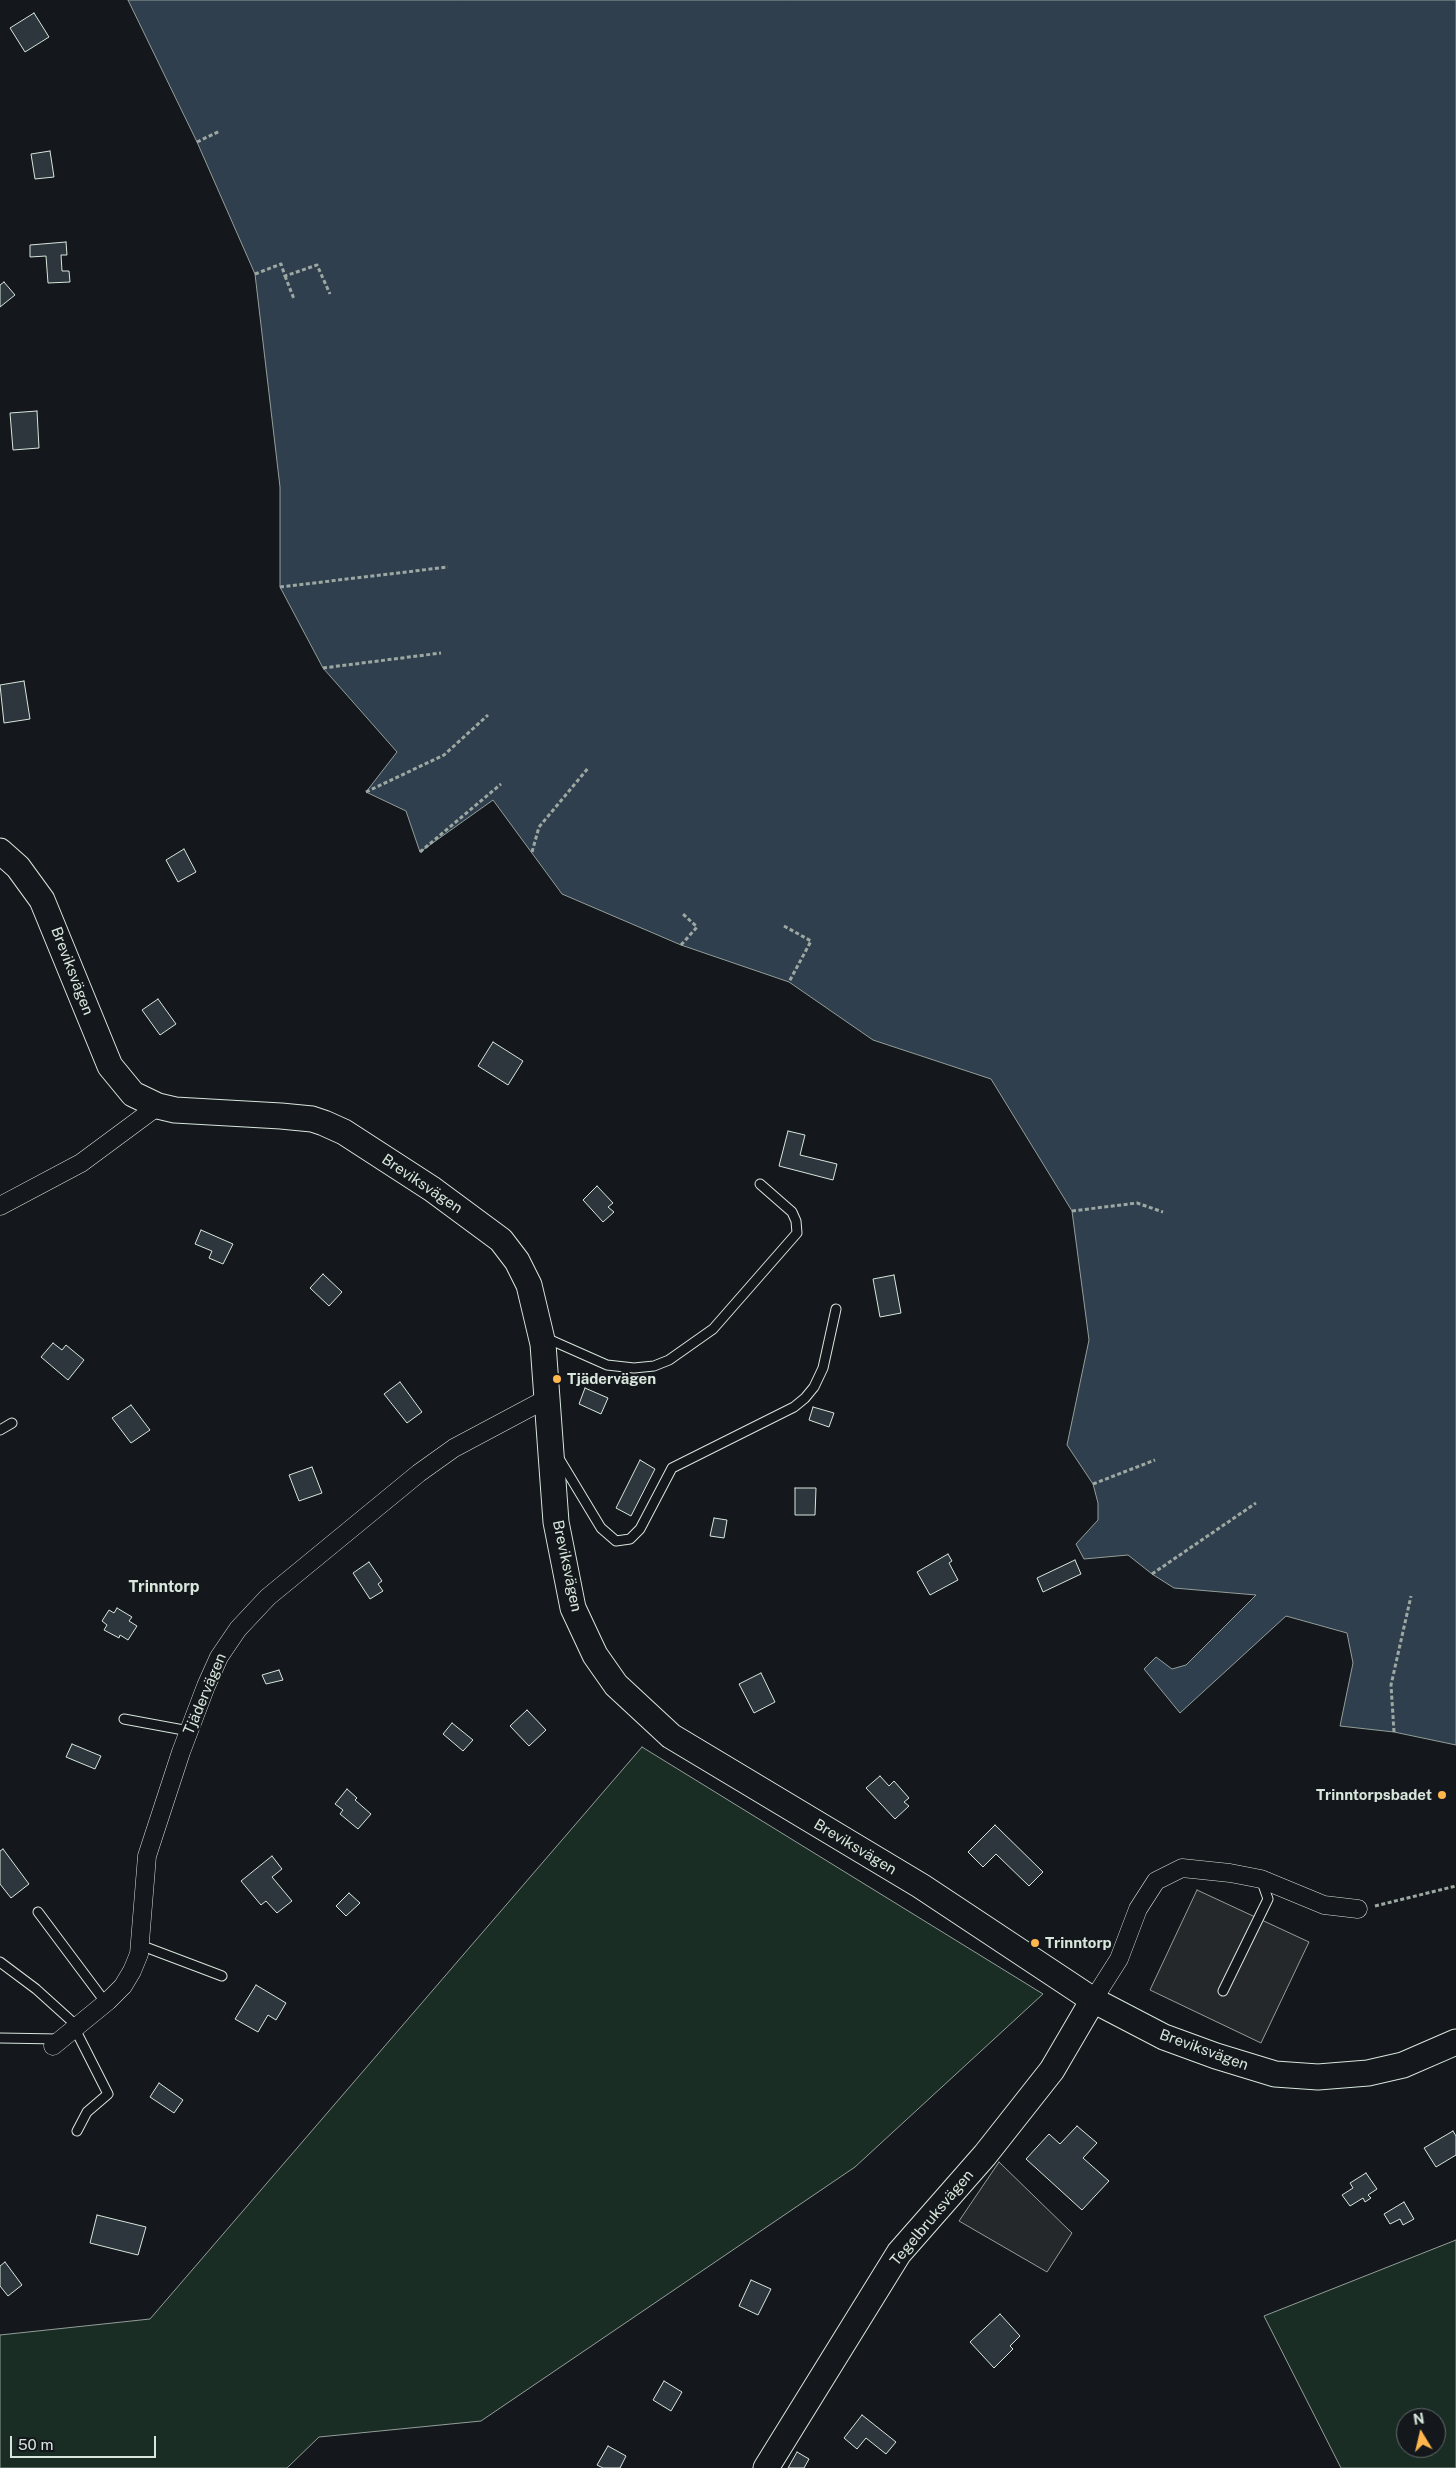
<!DOCTYPE html>
<meta charset="utf-8">
<style>
body{margin:0}
#map{position:relative;width:1456px;height:2468px;overflow:hidden;background:#14181c;font-family:"Public Sans",sans-serif}
canvas{display:block}
.north{position:absolute;left:1396px;top:2408px;width:50px;height:50px;box-sizing:border-box;background:#14181c;border:1px solid #626a69;border-radius:50%;rotate:351deg;font-size:14px;font-weight:700;line-height:20px;text-align:center;color:#d8e6dc}
.north::after{content:'';display:block;margin:auto;width:18px;height:22px;background:#ffb74d;clip-path:polygon(50% 0,100% 100%,50% 72%,0 100%)}
.scale{position:absolute;left:10px;top:2436px;width:146px;height:22px;box-sizing:border-box;border:2px solid #d8e6dc;border-top:0;padding-left:6px;font-size:15px;line-height:18px;white-space:nowrap;color:#d8e6dc;-webkit-text-stroke:4px #14181c;paint-order:stroke}
</style>
<div id="map">
<canvas width="1456" height="2468"></canvas>
<div class="north">N</div>
<div class="scale">50 m</div>
</div>
<script>
const ctx = document.querySelector('canvas').getContext('2d');
ctx.lineJoin = 'round';
function paint(path, color) { ctx.fillStyle = color; ctx.fill(path, 'evenodd'); }
const poly = rows => new Path2D(rows.map(r => 'M' + r).join(''));
function strokePath(path, color, width, dash) { ctx.strokeStyle = color; ctx.lineWidth = width; ctx.lineCap = dash ? 'butt' : 'round'; ctx.setLineDash(dash || []); ctx.stroke(path); }
function write(font, color, halo, rows, align = 'center') {
  ctx.font = font + ' "Public Sans",sans-serif'; ctx.lineWidth = 4; ctx.setLineDash([]); ctx.textBaseline = 'middle'; ctx.strokeStyle = halo; ctx.fillStyle = color; for (const [text, x, y, turn = 0] of rows) {
    ctx.save(); ctx.translate(x, y); ctx.rotate((+turn || 0) * Math.PI / 180); ctx.textAlign = isNaN(turn) ? turn : align; if (halo) ctx.strokeText(text, 0, 0); ctx.fillText(text, 0, 0); ctx.restore();
  }
}
const green = poly([
 [642,1747,1043,1994,855,2167,481,2421,319,2437,287,2468,0,2468,0,2335,150,2319,642,1747],
 [1456,2240,1456,2468,1341,2468,1264,2316,1456,2240],
 [1406,2418,1436,2418,1436,2448,1406,2448,1406,2418]
]);
paint(green, '#1a2d24');
strokePath(green, '#939e99', 1);
const parking = poly([
 [1197,1890,1309,1942,1261,2043,1150,1990,1197,1890],
 [999,2162,1072,2233,1047,2272,959,2221,999,2162]
]);
paint(parking, '#24282b');
strokePath(parking, '#939e99', 1);
const water = poly([
 [128,0,1456,0,1456,1745,1394,1732,1340,1726,1353,1663,1347,1633,1286,1616,1180,1713,1144,1669,1156,1657,1172,1669,1186,1665,1256,1595,1174,1588,1152,1574,1128,1555,1084,1559,1076,1544,1098,1520,1098,1503,1093,1484,1067,1445,1089,1340,1072,1211,991,1079,873,1040,789,982,681,945,562,894,493,800,420,852,406,811,366,792,397,752,323,668,280,587,280,487,255,274,197,142,128,0]
]);
paint(water, '#2f3f4d');
strokePath(water, '#939e99', 1);
const building = poly([
 [34,13,49,37,25,52,10,28,34,13],
 [50,151,54,177,35,179,31,154,50,151],
 [66,242,67,255,61,255,62,271,69,271,70,282,48,283,46,256,30,257,30,245,66,242],
 [4,282,15,295,0,307,0,285,4,282],
 [37,411,39,448,13,450,10,413,37,411],
 [24,681,30,719,4,723,0,685,24,681],
 [184,849,196,872,178,882,166,860,184,849],
 [158,999,176,1024,160,1035,142,1010,158,999],
 [493,1042,523,1061,508,1085,478,1066,493,1042],
 [788,1131,805,1135,800,1155,837,1164,833,1180,779,1166,788,1131],
 [597,1186,613,1203,608,1207,614,1212,603,1222,583,1200,597,1186],
 [201,1230,233,1244,223,1264,209,1258,212,1251,195,1244,201,1230],
 [323,1274,342,1292,329,1306,310,1288,323,1274],
 [894,1275,901,1313,880,1317,873,1279,894,1275],
 [53,1343,62,1350,66,1345,84,1360,68,1380,41,1357,53,1343],
 [400,1382,422,1412,407,1423,384,1394,400,1382],
 [585,1388,608,1398,601,1414,579,1404,585,1388],
 [131,1405,150,1430,131,1443,112,1418,131,1405],
 [813,1407,834,1413,829,1427,809,1420,813,1407],
 [640,1460,655,1469,631,1516,616,1508,640,1460],
 [312,1467,322,1493,299,1501,289,1475,312,1467],
 [795,1488,816,1488,815,1515,795,1515,795,1488],
 [714,1518,727,1520,724,1538,710,1536,714,1518],
 [948,1554,952,1561,949,1563,958,1580,930,1595,917,1572,948,1554],
 [1075,1560,1081,1574,1043,1592,1037,1578,1075,1560],
 [369,1562,382,1581,378,1584,383,1591,370,1599,353,1573,369,1562],
 [117,1608,132,1617,129,1621,137,1626,128,1640,120,1635,119,1638,104,1630,107,1625,102,1621,109,1610,114,1613,117,1608],
 [279,1670,283,1680,266,1684,262,1675,279,1670],
 [761,1673,775,1702,754,1713,739,1684,761,1673],
 [527,1710,546,1730,529,1746,510,1726,527,1710],
 [452,1723,473,1740,463,1751,443,1734,452,1723],
 [72,1744,101,1756,95,1769,66,1757,72,1744],
 [880,1776,889,1786,894,1781,909,1798,904,1802,909,1806,895,1819,866,1788,880,1776],
 [347,1789,357,1798,355,1800,371,1814,358,1829,340,1814,343,1810,335,1804,347,1789],
 [995,1825,1043,1872,1029,1886,996,1854,983,1867,968,1852,995,1825],
 [3,1849,29,1884,11,1898,0,1884,0,1851,3,1849],
 [272,1856,282,1869,272,1877,292,1901,277,1913,266,1901,261,1905,241,1881,272,1856],
 [349,1893,360,1903,346,1916,336,1906,349,1893],
 [256,1985,286,2003,276,2020,268,2015,258,2032,235,2019,256,1985],
 [159,2083,183,2100,174,2113,150,2097,159,2083],
 [1077,2126,1097,2143,1083,2158,1109,2181,1082,2210,1026,2159,1049,2134,1060,2144,1077,2126],
 [1453,2131,1456,2136,1456,2155,1436,2167,1424,2148,1453,2131],
 [1366,2173,1377,2189,1368,2195,1371,2198,1365,2202,1363,2198,1350,2206,1342,2195,1353,2188,1350,2183,1366,2173],
 [1404,2202,1414,2219,1403,2225,1400,2219,1390,2224,1384,2214,1404,2202],
 [97,2215,146,2227,138,2255,90,2243,97,2215],
 [5,2262,22,2285,8,2296,0,2286,0,2266,5,2262],
 [751,2280,771,2289,758,2315,739,2306,751,2280],
 [1000,2314,1020,2336,1010,2346,1013,2349,994,2368,970,2342,1000,2314],
 [664,2381,682,2392,671,2411,653,2400,664,2381],
 [862,2415,896,2442,886,2454,866,2438,857,2449,844,2438,862,2415],
 [608,2446,626,2456,620,2468,603,2468,597,2465,608,2446],
 [797,2452,809,2459,804,2468,788,2468,797,2452]
]);
paint(building, '#2c363c');
strokePath(building, '#d8e6dc', 1);
const lane = poly([
 [546,1338,607,1365,634,1368,654,1366,669,1360,713,1329,797,1233,796,1221,792,1212,760,1184],
 [0,1430,12,1423],
 [560,1460,601,1528,616,1541,630,1539,640,1529,672,1468,794,1407,805,1398,814,1387,823,1368,836,1309],
 [124,1719,189,1731],
 [38,1912,106,2003],
 [140,1945,222,1976],
 [0,1962,36,1989,77,2026],
 [1223,1991,1268,1899,1261,1879],
 [75,2029,108,2094,87,2112,77,2131],
 [0,2038,59,2039]
]);
const street = poly([
 [0,1206,81,1163,158,1106],
 [1093,2000,1119,1959,1138,1909,1156,1881,1182,1868,1230,1873,1261,1879,1324,1905,1358,1909],
 [53,2046,108,2001,123,1986,132,1971,139,1954,147,1856,181,1752,206,1686,219,1657,238,1629,268,1597,419,1473,454,1448,546,1399]
]);
const secondary = poly([
 [0,851,18,867,42,900,110,1066,133,1094,158,1106,175,1110,281,1116,312,1119,324,1123,344,1132,432,1189,501,1240,517,1261,529,1285,543,1344,556,1522,573,1608,595,1655,616,1685,671,1736,921,1886,1093,2000,1164,2037,1216,2056,1275,2074,1318,2077,1368,2073,1403,2065,1456,2042],
 [766,2468,899,2253,985,2155,1052,2070,1093,2000]
]);
strokePath(lane, '#d8e6dc', 11);
strokePath(street, '#d8e6dc', 19);
strokePath(secondary, '#d8e6dc', 27);
strokePath(poly([
 [197,142,220,131],
 [255,274,281,264,285,276,317,265,330,294],
 [285,276,294,299],
 [280,587,448,567],
 [323,668,441,653],
 [366,792,444,755,488,715],
 [420,852,501,784],
 [532,852,539,827,589,767],
 [784,926,811,941,789,982],
 [681,945,697,927,683,914],
 [1072,1211,1137,1203,1163,1212],
 [1093,1484,1155,1460],
 [1152,1574,1256,1503],
 [1394,1732,1391,1685,1411,1596],
 [1375,1906,1456,1886]
]), '#9da8a2', 3, [4, 2.5]);
strokePath(lane, '#14181c', 9);
strokePath(street, '#14181c', 18);
strokePath(secondary, '#14181c', 25);
for (const [x, y, r, color] of [
 [557,1379,5,"#ffb74d"],
 [1442,1795,5,"#ffb74d"],
 [1035,1943,5,"#ffb74d"]
]) { const dot = new Path2D(); dot.arc(x, y, r, 0, 2 * Math.PI); ctx.fillStyle = color; ctx.fill(dot); strokePath(dot, '#14181c', 2); }
write('15px', '#d8e6dc', '#14181c', [
 ["Breviksvägen",72,971,69],
 ["Breviksvägen",422,1184,34],
 ["Breviksvägen",567,1566,78],
 ["Tjädervägen",205,1694,-67],
 ["Breviksvägen",855,1847,31],
 ["Breviksvägen",1204,2050,20],
 ["Tegelbruksvägen",932,2218,-50]
]);
write('bold 15px', '#d8e6dc', '#14181c', [
 ["Tjädervägen",567,1379],
 ["Trinntorpsbadet",1432,1795,"right"],
 ["Trinntorp",1045,1943]
], 'left');
write('bold 16px', '#d8e6dc', '#14181c', [
 ["Trinntorp",164,1587]
]);
</script>
